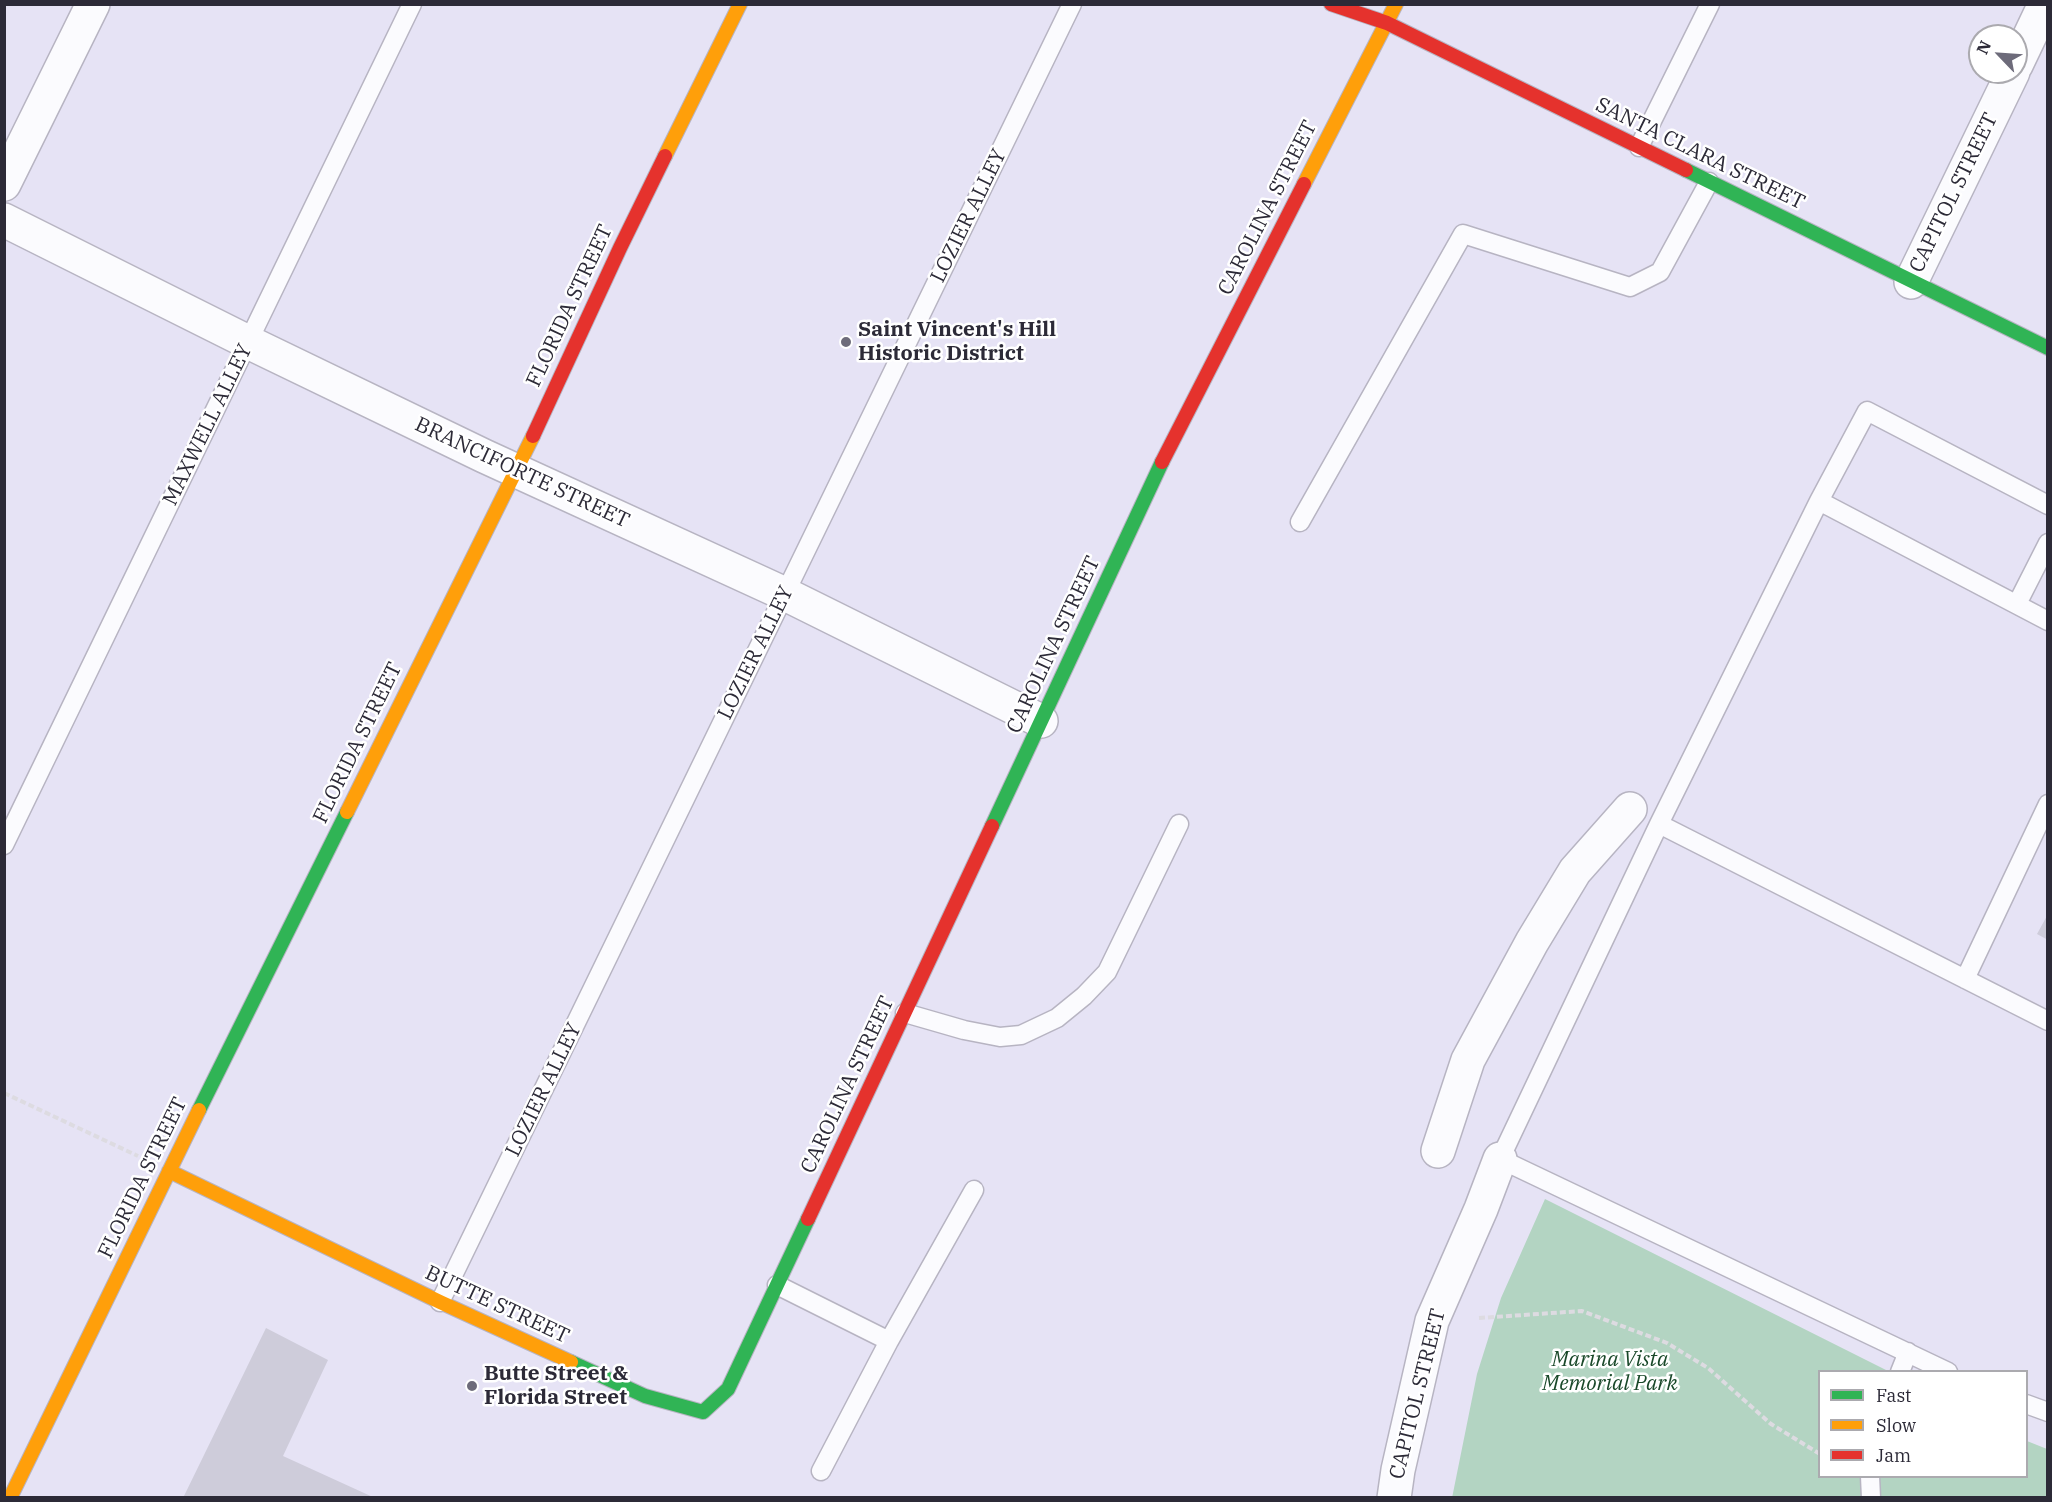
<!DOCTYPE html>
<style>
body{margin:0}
#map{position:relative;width:2052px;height:1502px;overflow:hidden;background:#e6e3f5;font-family:"IBM Plex Serif",serif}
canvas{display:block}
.frame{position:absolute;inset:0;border:6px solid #2c2a37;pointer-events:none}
.legend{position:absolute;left:1818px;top:1370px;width:210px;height:108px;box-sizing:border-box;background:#fff;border:2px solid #abaaaf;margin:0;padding:8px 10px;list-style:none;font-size:18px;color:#2c2a37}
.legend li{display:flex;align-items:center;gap:12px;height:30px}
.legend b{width:30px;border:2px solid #abaaaf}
.north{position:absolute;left:1968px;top:24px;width:60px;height:60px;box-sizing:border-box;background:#fff;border:2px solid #abaaaf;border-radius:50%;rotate:295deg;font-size:16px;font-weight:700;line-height:24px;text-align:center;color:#2c2a37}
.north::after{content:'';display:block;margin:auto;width:21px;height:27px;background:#6d6b7a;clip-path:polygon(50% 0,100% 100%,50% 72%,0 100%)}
</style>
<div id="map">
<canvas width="2052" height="1502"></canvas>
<div class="frame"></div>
<ul class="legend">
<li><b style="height:8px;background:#30b455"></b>Fast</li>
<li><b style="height:8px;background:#ff9f0a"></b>Slow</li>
<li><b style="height:8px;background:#e5322d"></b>Jam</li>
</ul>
<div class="north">N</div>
</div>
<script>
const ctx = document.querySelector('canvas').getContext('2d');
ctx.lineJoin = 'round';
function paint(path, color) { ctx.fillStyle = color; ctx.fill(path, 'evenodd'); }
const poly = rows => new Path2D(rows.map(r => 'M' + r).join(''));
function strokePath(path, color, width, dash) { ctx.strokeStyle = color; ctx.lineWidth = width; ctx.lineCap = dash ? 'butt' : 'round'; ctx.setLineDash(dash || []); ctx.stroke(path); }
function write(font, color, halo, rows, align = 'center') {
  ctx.font = font + ' "IBM Plex Serif",serif'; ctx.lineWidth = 5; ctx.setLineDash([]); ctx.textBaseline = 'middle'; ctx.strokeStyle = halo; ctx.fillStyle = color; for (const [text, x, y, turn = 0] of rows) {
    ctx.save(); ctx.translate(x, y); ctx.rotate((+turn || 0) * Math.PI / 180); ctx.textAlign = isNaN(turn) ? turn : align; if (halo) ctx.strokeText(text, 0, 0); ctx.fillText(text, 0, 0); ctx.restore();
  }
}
paint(poly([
 [1545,1199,1888,1371,1820,1372,1820,1476,2026,1476,2027,1441,2047,1449,2047,1497,1452,1498,1477,1374,1501,1298]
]), '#b3d4c2');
paint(poly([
 [2048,914,2048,940,2037,934],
 [266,1328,328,1360,283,1456,375,1498,183,1498]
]), '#ceccda');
const lane = poly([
 [1639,147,1710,4],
 [1819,501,2048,621],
 [1300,522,1463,234,1630,287,1660,272,1709,182],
 [2017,604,2048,543],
 [1659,824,2048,1021],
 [4,845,412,4],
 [1965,979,2048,804],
 [905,1013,964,1030,1000,1037,1021,1035,1057,1018,1084,996,1107,972,1179,824],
 [777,1285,889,1341,974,1190],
 [440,1302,1072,4],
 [1900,1372,1908,1352],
 [1948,1372,1500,1159,1659,824,1819,501,1867,411,2048,505],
 [2026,1404,2048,1412],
 [821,1471,889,1341],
 [1870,1476,1871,1498]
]);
const street = poly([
 [2016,65,2045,4],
 [4,184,93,4],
 [4,220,248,342,484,456,785,594,1041,721],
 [1911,282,2013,72],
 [1438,1151,1468,1060,1532,942,1575,871,1630,809],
 [1394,1498,1398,1470,1432,1321,1481,1209,1500,1159]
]);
const fast = poly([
 [1686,170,2048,348],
 [992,826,1162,462],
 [199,1110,347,812],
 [571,1362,645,1396,703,1412,728,1389,808,1219]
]);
const slow = poly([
 [665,156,740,4],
 [1304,184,1396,4],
 [347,812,533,436],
 [169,1171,440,1302,571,1362],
 [10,1498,199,1110]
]);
const jam = poly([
 [1331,4,1387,23,1686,170],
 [533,436,620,248,665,156],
 [1162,462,1304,184],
 [808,1219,992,826]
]);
strokePath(lane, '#b7b4c2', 21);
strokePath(street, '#b7b4c2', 36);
strokePath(fast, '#b7b4c2', 16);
strokePath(slow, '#b7b4c2', 16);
strokePath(jam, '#b7b4c2', 16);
strokePath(poly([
 [4,1093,138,1156],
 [1479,1318,1582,1311,1667,1343,1708,1368,1771,1424,1820,1454]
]), '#dddbe1', 4, [6, 3]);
strokePath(lane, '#fbfbfe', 18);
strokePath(street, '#fbfbfe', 33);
strokePath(fast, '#30b455', 14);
strokePath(slow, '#ff9f0a', 14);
strokePath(jam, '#e5322d', 14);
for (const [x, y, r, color] of [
 [846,342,6,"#6d6b7a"],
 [472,1386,6,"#6d6b7a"]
]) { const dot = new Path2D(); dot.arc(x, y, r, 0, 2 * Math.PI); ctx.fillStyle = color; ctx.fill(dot); strokePath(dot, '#fff', 2); }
write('21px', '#2c2a37', '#fff', [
 ["SANTA CLARA STREET",1700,154,26],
 ["CAPITOL STREET",1954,193,-64],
 ["CAROLINA STREET",1268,208,-63],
 ["LOZIER ALLEY",969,216,-64],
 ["FLORIDA STREET",570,306,-65],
 ["MAXWELL ALLEY",208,425,-64],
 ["BRANCIFORTE STREET",522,473,25],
 ["CAROLINA STREET",1054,645,-65],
 ["LOZIER ALLEY",756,653,-64],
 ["FLORIDA STREET",358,743,-64],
 ["CAROLINA STREET",848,1085,-65],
 ["LOZIER ALLEY",544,1090,-64],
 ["FLORIDA STREET",143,1178,-64],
 ["BUTTE STREET",497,1305,25],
 ["CAPITOL STREET",1418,1394,-76]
]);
write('bold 21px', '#2c2a37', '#fff', [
 ["Saint Vincent's Hill",858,330],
 ["Historic District",858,354],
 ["Butte Street &",484,1374],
 ["Florida Street",484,1398]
], 'left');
write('italic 21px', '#194829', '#fff', [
 ["Marina Vista",1610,1360],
 ["Memorial Park",1610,1384]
]);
</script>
